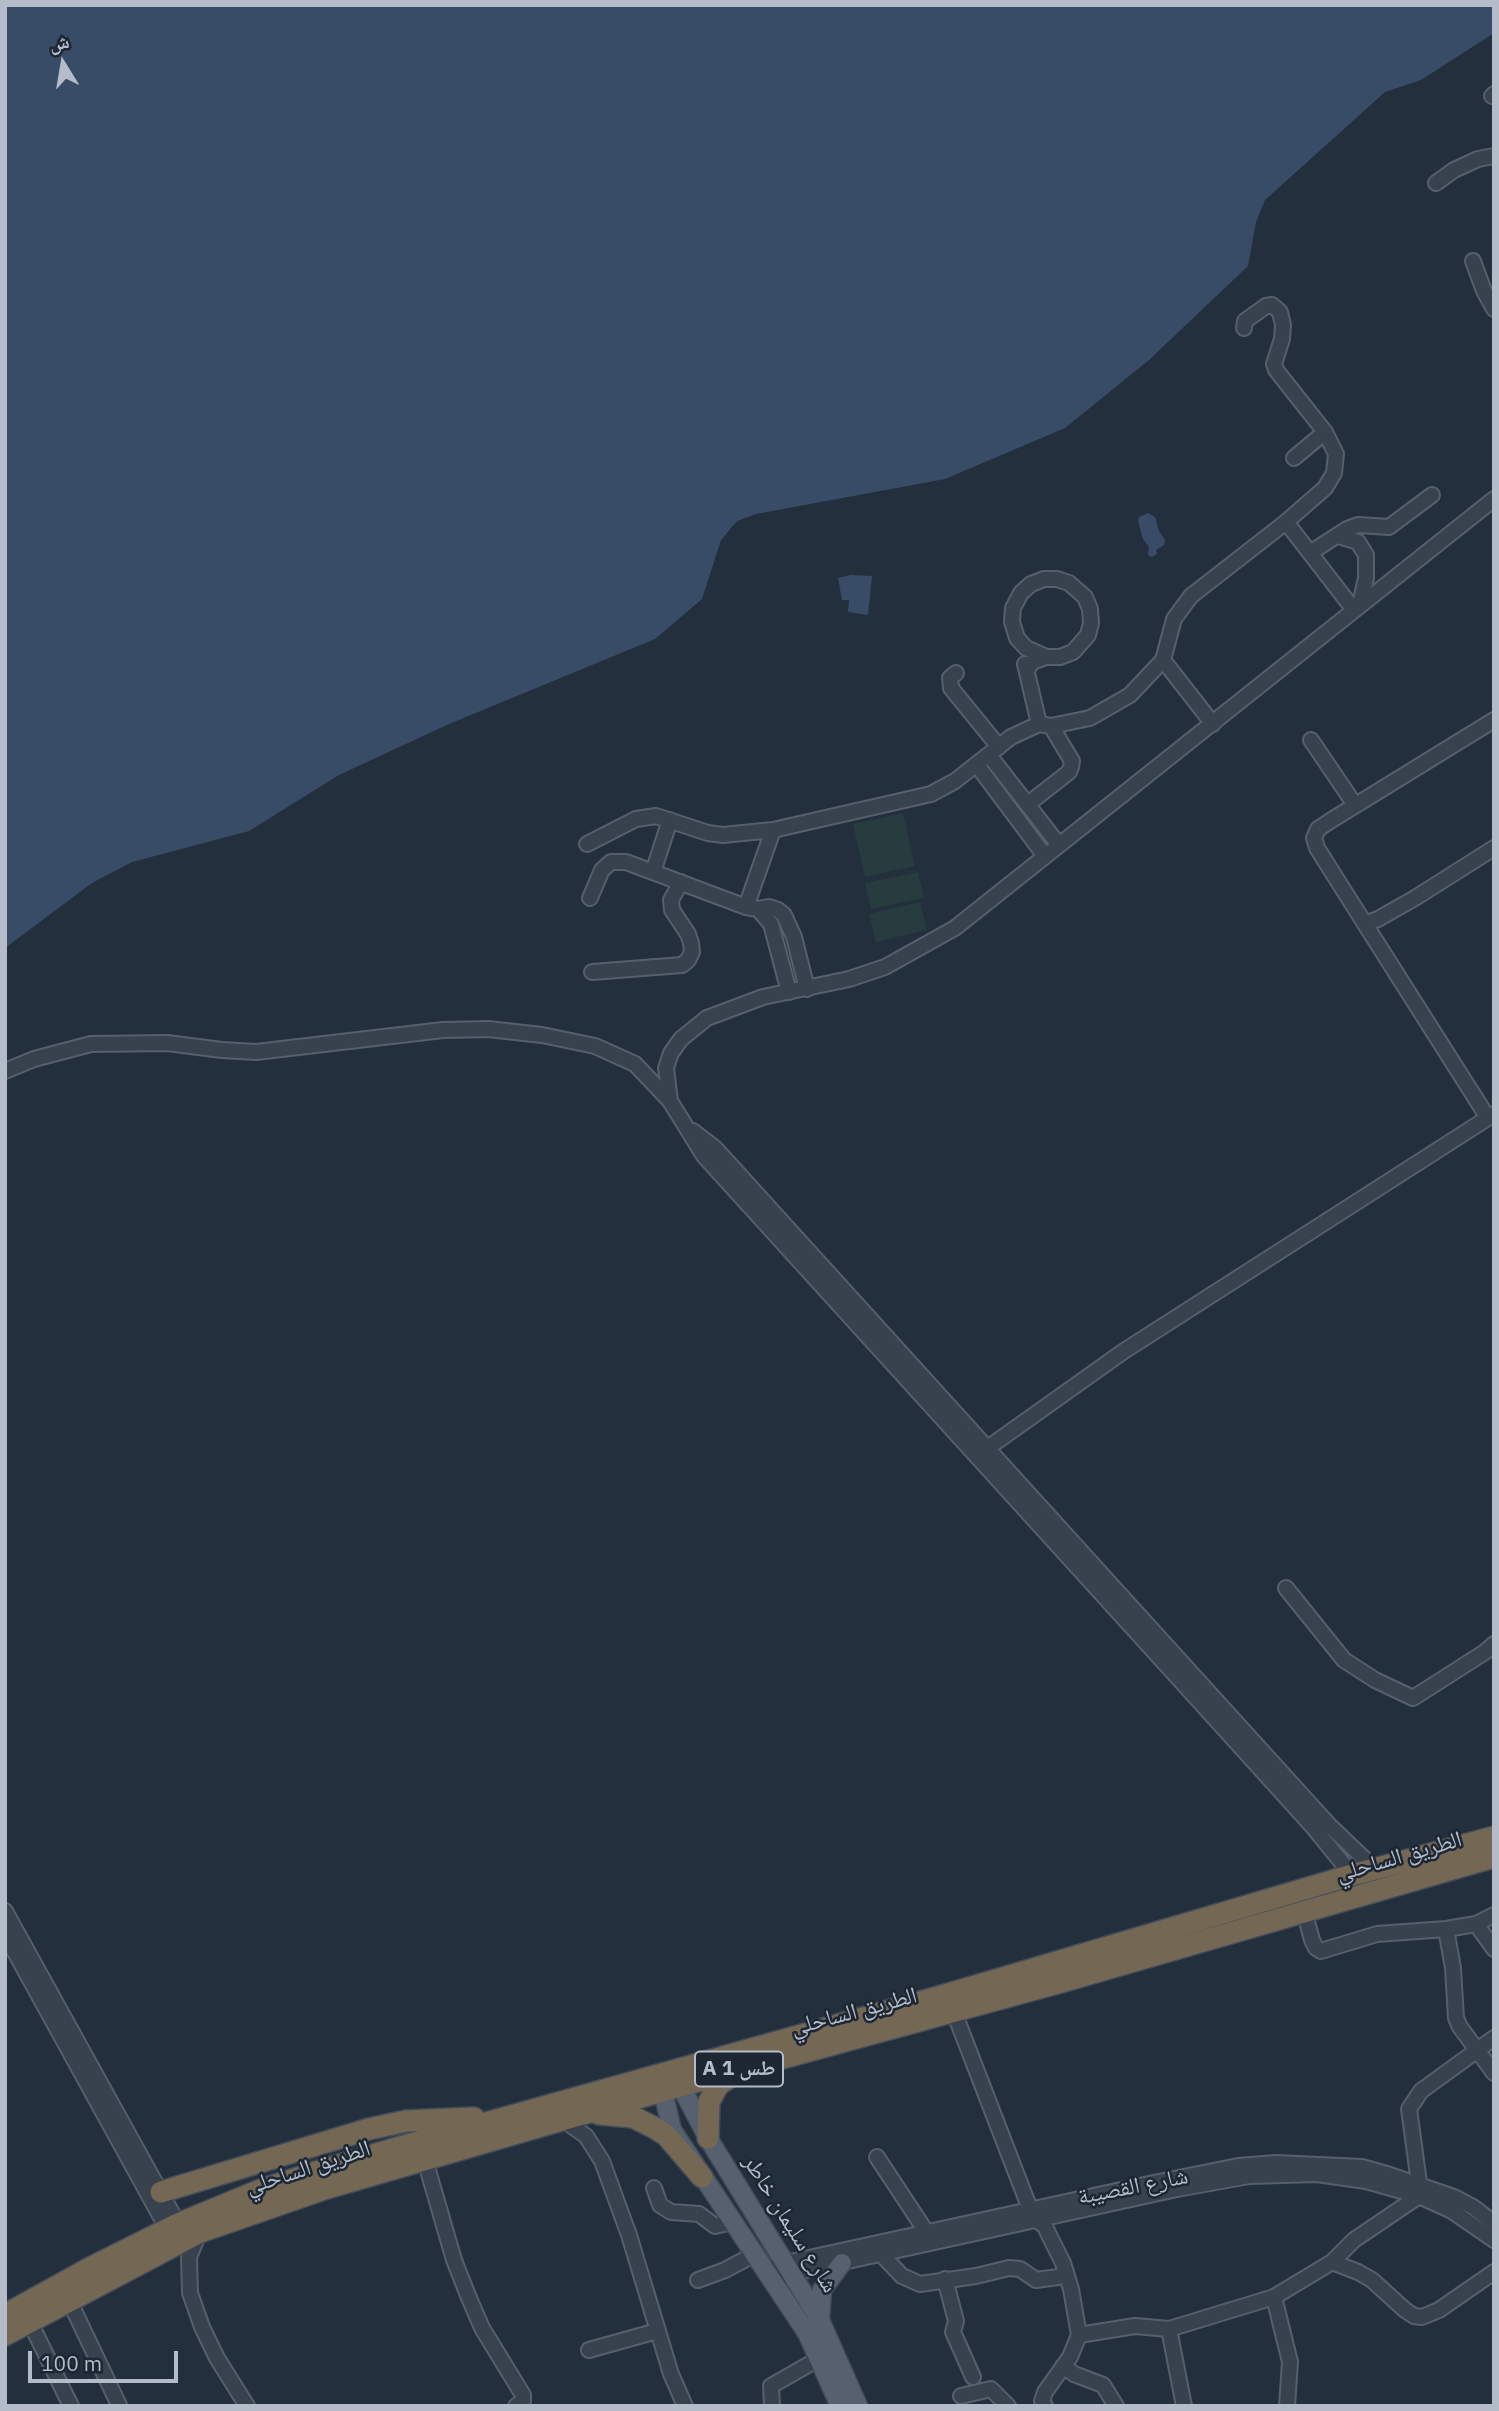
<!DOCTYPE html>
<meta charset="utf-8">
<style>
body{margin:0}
#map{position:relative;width:1499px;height:2411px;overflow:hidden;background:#242f3e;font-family:"IBM Plex Sans","Noto Naskh Arabic",sans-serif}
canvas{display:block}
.frame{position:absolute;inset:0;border:7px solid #b4bcc9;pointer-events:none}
.north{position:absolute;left:28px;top:28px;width:70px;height:70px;-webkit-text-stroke:5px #1d2633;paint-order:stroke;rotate:349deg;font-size:19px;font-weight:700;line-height:28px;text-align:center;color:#b4bcc9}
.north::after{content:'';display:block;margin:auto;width:24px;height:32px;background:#b4bcc9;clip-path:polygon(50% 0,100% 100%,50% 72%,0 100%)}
.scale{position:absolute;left:28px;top:2351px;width:150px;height:32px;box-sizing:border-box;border:4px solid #b4bcc9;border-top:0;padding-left:9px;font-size:21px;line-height:24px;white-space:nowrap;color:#b4bcc9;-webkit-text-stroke:5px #1d2633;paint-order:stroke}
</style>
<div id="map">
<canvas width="1499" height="2411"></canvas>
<div class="frame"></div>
<div class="north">ش</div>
<div class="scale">100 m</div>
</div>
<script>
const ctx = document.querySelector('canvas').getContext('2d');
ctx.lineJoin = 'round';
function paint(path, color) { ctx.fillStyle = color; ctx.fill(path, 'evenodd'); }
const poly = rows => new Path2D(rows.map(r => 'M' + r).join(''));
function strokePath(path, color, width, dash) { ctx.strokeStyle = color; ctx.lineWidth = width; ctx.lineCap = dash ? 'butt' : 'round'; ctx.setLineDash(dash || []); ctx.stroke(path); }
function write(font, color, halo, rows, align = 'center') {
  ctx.font = font + ' "IBM Plex Sans","Noto Naskh Arabic",sans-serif'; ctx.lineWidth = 5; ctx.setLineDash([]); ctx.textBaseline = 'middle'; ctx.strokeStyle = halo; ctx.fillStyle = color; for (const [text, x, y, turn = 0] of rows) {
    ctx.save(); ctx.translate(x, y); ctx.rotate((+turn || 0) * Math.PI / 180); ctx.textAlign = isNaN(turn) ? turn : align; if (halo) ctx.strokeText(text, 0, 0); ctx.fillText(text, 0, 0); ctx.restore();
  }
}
paint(poly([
 [903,813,915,866,865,877,853,824],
 [918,872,924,898,871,909,865,883],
 [920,902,927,930,876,942,869,914]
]), '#263c3f');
paint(poly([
 [5,5,1494,5,1494,33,1421,80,1385,92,1265,200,1256,222,1248,266,1149,360,1065,428,945,479,756,514,737,521,721,540,702,599,655,639,449,724,339,775,249,831,132,862,92,883,5,948],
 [1148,513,1155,517,1159,531,1165,540,1164,545,1156,550,1157,554,1152,557,1148,555,1149,547,1143,539,1138,521,1139,517],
 [851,575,872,576,868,615,848,612,849,600,842,600,838,578]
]), '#394c67');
const minor = poly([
 [1492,96,1494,94],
 [1436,183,1454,170,1478,159,1494,156],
 [1473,261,1484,291,1494,309],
 [1294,458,1325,432],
 [1286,522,1310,553,1347,529,1358,525,1389,527,1432,495],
 [1338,536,1358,542,1366,555,1366,578,1360,605],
 [1310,553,1354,610],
 [1025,664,1039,724],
 [1027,670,1032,662,1046,657,1060,657,1073,652,1088,635,1091,623,1090,609,1085,597,1069,583,1057,579,1044,579,1031,584,1021,593,1013,608,1012,622,1017,638,1026,648,1046,657],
 [956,673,950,678,951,688,999,747],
 [1494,720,1330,821,1318,829,1314,838,1317,848,1365,924,1378,919,1415,898,1494,848],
 [1213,724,1163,660,1174,619,1191,596,1286,522,1325,488,1334,473,1336,454,1325,432,1276,370,1274,364,1282,339,1283,325,1280,312,1272,305,1266,306,1245,321,1244,328],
 [1311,740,1355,805],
 [989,755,1059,845],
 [977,765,1045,856],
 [1028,804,1069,772,1071,767,1072,761,1051,726],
 [587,844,636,819,656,816,708,833,723,835,773,830,931,794,955,781,1011,737,1039,724,1051,726,1090,718,1130,695,1163,660],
 [653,872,670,820],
 [590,898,602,870,611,862,626,862,746,907,758,909,769,907,778,910,784,915,794,937,807,989],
 [746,907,773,830],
 [758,909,771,924,789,992],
 [1365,924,1488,1118],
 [592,972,682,965,688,960,692,952,691,943,688,934,672,910,671,900,681,882],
 [5,1071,34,1059,91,1044,167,1043,222,1050,256,1052,443,1030,488,1029,542,1035,595,1046,635,1064,670,1101],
 [693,1131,715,1148,1329,1825,1375,1869],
 [982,1452,1124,1351,1494,1114],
 [1286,1588,1344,1660,1375,1680,1413,1698,1485,1652,1494,1644],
 [1352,1875,1314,1828,1200,1702,704,1156,670,1101,666,1068,671,1053,681,1039,707,1018,763,997,849,979,885,967,955,928,1494,499],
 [5,1911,178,2224],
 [1304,1911,1312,1940,1316,1948,1321,1951,1377,1934,1446,1929,1476,1924,1494,1915],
 [1476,1924,1494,1949],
 [1446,1929,1453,1968,1456,2018,1460,2027,1494,2073],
 [5,1934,168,2230],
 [954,2012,1030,2209,1036,2220,1045,2226,1048,2233,1063,2263,1071,2289,1079,2335,1070,2357,1045,2392,1042,2401,1045,2406],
 [562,2119,586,2136,602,2161,629,2235,671,2374,685,2406],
 [877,2157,927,2233],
 [425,2160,454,2260,469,2298,482,2328,523,2395,523,2401,516,2406],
 [1419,2183,1409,2109,1421,2091,1494,2038],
 [654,2188,660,2205,671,2212,699,2214,715,2226,732,2222],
 [199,2233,189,2257,190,2293,202,2327,217,2358,247,2406],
 [882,2255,902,2276,920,2284,976,2276,1009,2268,1020,2269,1036,2280,1058,2277,1066,2272],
 [1332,2262,1358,2272,1372,2280,1405,2310,1414,2316,1422,2317,1439,2310,1494,2272],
 [767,2270,786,2263,1144,2185,1238,2166,1276,2163,1362,2167,1390,2175,1454,2197,1473,2207,1494,2223],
 [945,2279,956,2321,953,2332,973,2377],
 [698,2280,725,2270,755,2254],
 [772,2280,793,2273,1177,2189,1249,2176,1317,2174,1366,2181,1419,2196,1452,2211,1494,2240],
 [1274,2297,1290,2362,1287,2406],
 [69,2300,119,2405],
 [30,2322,71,2406],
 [1169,2329,1184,2406],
 [1079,2335,1135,2326,1169,2329,1274,2297,1332,2262,1354,2240,1419,2196],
 [589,2350,657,2331],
 [1063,2366,1074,2374,1103,2385,1116,2406],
 [961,2396,991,2389,1008,2406],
 [772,2406,771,2386,820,2358]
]);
const major = poly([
 [681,2073,686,2096,708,2138,820,2320,858,2406],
 [660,2079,672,2130,807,2333,840,2406],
 [820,2320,822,2290,842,2263]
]);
const highway = poly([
 [599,2114,633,2117,653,2127,666,2135,702,2177],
 [708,2138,709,2102,718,2085,734,2074],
 [161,2192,369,2129,406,2121,474,2118],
 [5,2315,90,2268,178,2224,258,2191,316,2172,400,2147,938,1997,1352,1875,1494,1837],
 [5,2335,200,2232,324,2189,662,2091,1061,1982,1494,1857]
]);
strokePath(minor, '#565f6c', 18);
strokePath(major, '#414a57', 21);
strokePath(highway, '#434c59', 24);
strokePath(minor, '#38414e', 14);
strokePath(major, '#56606e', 18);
strokePath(highway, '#746855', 21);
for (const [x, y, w] of [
 [739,2069,88]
]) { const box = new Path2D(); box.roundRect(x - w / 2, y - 17.5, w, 35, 5); ctx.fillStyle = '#1d2633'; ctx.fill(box); strokePath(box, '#b4bcc9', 2); }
write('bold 21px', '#b4bcc9', null, [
 ["A 1 طس",739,2069]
]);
write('23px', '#b4bcc9', '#1d2633', [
 ["الطريق الساحلي",1399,1857,-16],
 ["الطريق الساحلي",854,2012,-15],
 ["الطريق الساحلي",308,2168,-18],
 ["شارع القصيبة",1133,2187,-11],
 ["شارع سليمان خاطر",790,2224,58]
]);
</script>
